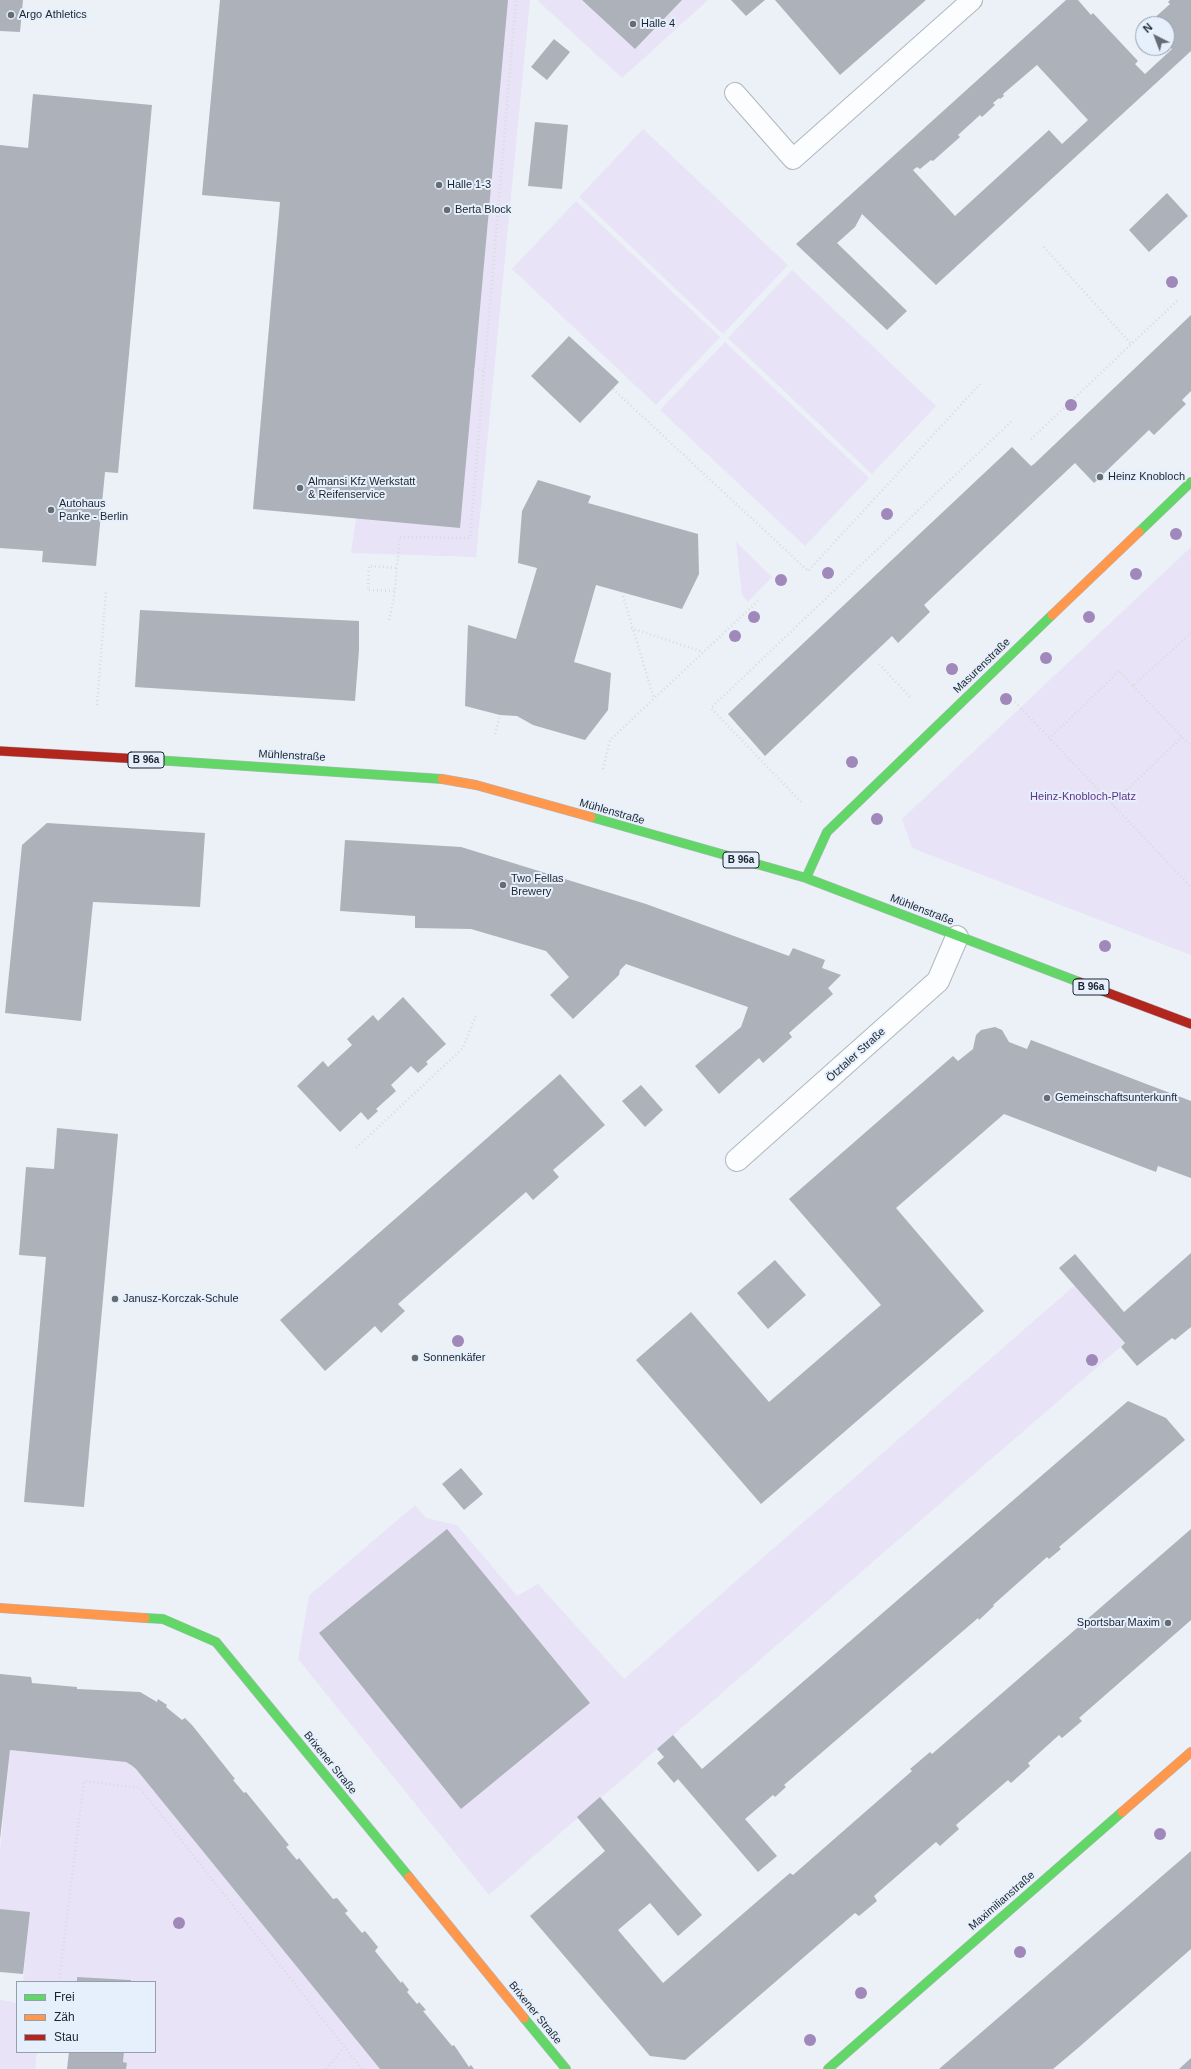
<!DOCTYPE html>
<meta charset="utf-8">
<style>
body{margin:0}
#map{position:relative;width:1191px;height:2069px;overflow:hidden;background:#ebf1f7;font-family:Helvetica,sans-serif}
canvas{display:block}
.legend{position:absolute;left:16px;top:1981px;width:140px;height:72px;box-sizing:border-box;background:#e6f0fc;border:1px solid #959eaa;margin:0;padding:5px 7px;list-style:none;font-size:12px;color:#1c242f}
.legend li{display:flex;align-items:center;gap:8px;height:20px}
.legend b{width:20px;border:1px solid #959eaa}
.north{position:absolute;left:1135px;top:16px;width:40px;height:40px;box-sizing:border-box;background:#e6f0fc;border:1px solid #959eaa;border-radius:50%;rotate:318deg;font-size:11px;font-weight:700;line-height:16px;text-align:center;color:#1c242f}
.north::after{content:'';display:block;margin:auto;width:14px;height:18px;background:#646c75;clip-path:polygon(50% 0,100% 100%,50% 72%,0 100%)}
</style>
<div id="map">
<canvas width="1191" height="2069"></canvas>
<ul class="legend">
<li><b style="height:5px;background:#63d668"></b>Frei</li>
<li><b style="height:5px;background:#ff974d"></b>Zäh</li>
<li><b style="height:5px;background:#b3261e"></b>Stau</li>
</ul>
<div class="north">N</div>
</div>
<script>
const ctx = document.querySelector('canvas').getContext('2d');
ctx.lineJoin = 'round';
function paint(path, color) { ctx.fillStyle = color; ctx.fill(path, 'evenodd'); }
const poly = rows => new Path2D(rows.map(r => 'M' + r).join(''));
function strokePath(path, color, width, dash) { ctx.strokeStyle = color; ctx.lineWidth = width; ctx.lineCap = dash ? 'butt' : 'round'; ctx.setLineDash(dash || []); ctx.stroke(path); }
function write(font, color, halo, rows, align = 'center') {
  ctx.font = font + ' Helvetica,sans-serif'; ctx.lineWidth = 4; ctx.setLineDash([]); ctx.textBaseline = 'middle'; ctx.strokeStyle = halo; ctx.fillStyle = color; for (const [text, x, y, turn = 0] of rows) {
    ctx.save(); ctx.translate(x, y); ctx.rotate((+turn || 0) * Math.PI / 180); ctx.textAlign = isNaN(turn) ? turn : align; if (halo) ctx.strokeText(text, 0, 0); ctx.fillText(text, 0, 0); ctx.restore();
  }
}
paint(poly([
 [403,0,530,0,476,557,351,553,356,519],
 [537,0,708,0,622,78],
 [643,129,788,265,723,334,579,197],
 [576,201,720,337,656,405,512,269],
 [792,270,936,406,872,474,728,338],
 [725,342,869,478,805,546,660,410],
 [736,542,772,577,748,602,742,595],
 [1191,547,1191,955,912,848,902,819],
 [1075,1285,1125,1343,489,1895,298,1659,309,1596,415,1505,426,1518,457,1525,517,1596,538,1584,624,1679],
 [10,1750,126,1762,136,1769,380,2069,126,2069,127,2063,123,2062,124,2052,155,2052,155,1982,131,1982,131,1980,77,1977,77,1982,23,1982,30,1912,0,1909,0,1850],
 [0,2000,13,2002,17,2004,17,2052,37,2052,35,2069,0,2069]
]), '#e8e3f6');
paint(poly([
 [0,0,23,0,20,32,0,31],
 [220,0,508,0,460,528,253,509,280,202,202,195],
 [582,0,682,0,635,49],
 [731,0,765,0,746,16],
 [775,0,926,0,840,75],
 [1066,0,1078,0,1091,15,1093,13,1138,61,1135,64,1145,74,1172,49,1167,44,1167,24,1145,24,1150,19,1151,21,1170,4,1168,2,1170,0,1191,0,1191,51,936,285,862,214,855,227,837,243,907,311,887,330,796,244],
 [1037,65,1088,120,1062,144,1049,130,955,216,913,170,917,167,920,169,931,160,933,161,960,137,958,135,980,115,982,117,995,105,993,103,999,98,1000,99,1004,96,1003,94],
 [554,39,570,52,547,80,531,67],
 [33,94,152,105,118,473,105,472,96,566,42,562,43,551,0,548,0,145,28,148],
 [535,122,568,125,562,189,528,186],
 [1167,193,1188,216,1149,252,1129,230],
 [1191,315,1191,391,1182,400,1186,404,1154,435,1149,430,1094,483,1075,463,924,605,930,612,898,643,892,636,765,756,728,714,1012,447,1031,466,1034,464],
 [569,336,619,382,580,423,531,376],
 [538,480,591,496,588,503,698,534,699,574,682,609,596,585,574,662,611,673,608,710,585,740,533,725,517,716,500,715,465,706,468,625,516,639,537,568,518,563,522,511],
 [140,610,359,621,359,650,355,701,135,687],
 [47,823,205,833,200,907,93,902,81,1021,5,1013,22,845],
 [345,840,461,847,646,904,789,956,793,948,825,960,822,968,841,975,828,988,833,994,789,1033,792,1037,763,1063,759,1058,719,1094,695,1066,741,1027,748,1007,626,964,620,970,619,975,573,1019,550,995,569,977,546,951,471,929,415,928,415,916,340,911],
 [403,997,446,1044,426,1062,428,1064,418,1073,411,1066,391,1085,396,1091,376,1109,378,1111,368,1120,361,1112,340,1132,297,1086,323,1061,328,1067,352,1045,347,1039,373,1015,378,1021],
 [995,1027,1002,1030,1009,1042,1027,1049,1031,1040,1191,1101,1191,1178,1158,1166,1156,1172,1004,1114,896,1208,984,1311,761,1504,636,1360,691,1312,769,1402,881,1305,789,1199,953,1056,958,1061,973,1049,976,1035,981,1030],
 [560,1074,605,1125,553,1170,559,1177,533,1200,526,1192,398,1304,405,1311,381,1333,375,1326,325,1371,280,1320],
 [641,1085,663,1110,645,1127,622,1101],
 [57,1128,118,1134,84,1507,24,1502,46,1257,19,1255,26,1167,54,1169],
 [1191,1253,1191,1327,1175,1340,1172,1338,1137,1366,1121,1347,1125,1343,1059,1268,1075,1254,1124,1312],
 [775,1260,806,1295,768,1329,737,1293],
 [1128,1401,1166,1418,1185,1440,1059,1547,1061,1549,1049,1559,1047,1557,993,1605,994,1606,979,1620,978,1618,784,1785,786,1787,775,1797,773,1795,745,1819,777,1856,758,1872,678,1779,674,1783,657,1763,664,1757,657,1749,673,1735,702,1769],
 [461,1468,483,1494,464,1510,442,1484],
 [447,1529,590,1703,461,1809,319,1633],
 [1191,1529,1191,1620,1079,1718,1082,1721,1062,1738,1059,1735,1028,1763,1030,1766,1011,1783,1008,1780,956,1825,959,1829,940,1846,936,1842,874,1896,877,1901,859,1916,855,1913,685,2060,650,2056,530,1916,605,1851,577,1817,600,1797,702,1915,678,1936,650,1903,618,1930,663,1983,790,1873,793,1875,912,1771,910,1769,930,1752,932,1754],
 [0,1674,31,1677,32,1683,77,1687,77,1689,140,1692,157,1702,158,1699,167,1705,166,1707,182,1720,185,1718,192,1725,235,1779,233,1780,244,1793,246,1792,289,1845,286,1847,297,1860,299,1858,333,1899,337,1898,348,1911,345,1913,362,1933,365,1931,378,1947,375,1951,401,1983,402,1981,409,1990,407,1992,417,2004,419,2002,426,2010,423,2011,452,2046,454,2045,469,2067,471,2065,474,2069,380,2069,136,1769,131,1765,126,1762,10,1750,0,1839],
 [1191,1851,1191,1949,1078,2048,1053,2069,939,2069],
 [0,1909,30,1912,23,1974,0,1972],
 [77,1977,131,1980,131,1982,77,1982],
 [69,2052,124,2052,123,2062,127,2063,126,2069,67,2069],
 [1191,2058,1191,2069,1179,2069]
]), '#adb1b9');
const lane = poly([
 [735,93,793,159,972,0]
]);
const street = poly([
 [737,1160,938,981,957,937]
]);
const fast = poly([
 [1139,532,1191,482],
 [140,759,442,779],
 [591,817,806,878,1079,982],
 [806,878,827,832,1052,615],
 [145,1618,163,1619,216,1642,409,1877],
 [524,2018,566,2069],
 [828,2069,1122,1812]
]);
const slow = poly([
 [1052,615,1139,532],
 [442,779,476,785,591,817],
 [0,1608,145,1618],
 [1122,1812,1191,1752],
 [409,1877,524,2018]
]);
const jam = poly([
 [0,751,140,759],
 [1079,982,1191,1024]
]);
strokePath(lane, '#b0b7bf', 22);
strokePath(street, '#b0b7bf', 24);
strokePath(fast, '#b0b7bf', 10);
strokePath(slow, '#b0b7bf', 10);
strokePath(jam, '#b0b7bf', 10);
strokePath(poly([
 [1044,247,1131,344],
 [474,369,484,371],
 [613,389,808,571,980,384],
 [1031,439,1179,299],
 [394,591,368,590,369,566,397,568],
 [622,592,654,699],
 [389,620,394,598,400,537,470,538,516,0],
 [631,628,703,652],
 [879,664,911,698],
 [1133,686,1191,746],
 [1015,702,1191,887],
 [97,705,106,590],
 [495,734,500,715],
 [1049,739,1119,671,1133,686,1191,633],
 [603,769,610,740,760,599],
 [801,802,711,708,1013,420],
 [1112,804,1182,737],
 [356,1148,463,1048,476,1015],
 [59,1982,84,1781,140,1788,362,2069],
 [326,2069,344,2047]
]), '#d9dbde', 2.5, [1, 3]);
strokePath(lane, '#fcfdfe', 20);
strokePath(street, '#fcfdfe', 22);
strokePath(fast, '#63d668', 9);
strokePath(slow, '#ff974d', 9);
strokePath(jam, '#b3261e', 9);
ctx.fillStyle = '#a088ba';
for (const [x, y] of [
 [1172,282],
 [1071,405],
 [887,514],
 [1176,534],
 [828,573],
 [1136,574],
 [781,580],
 [754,617],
 [1089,617],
 [735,636],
 [1046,658],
 [952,669],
 [1006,699],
 [852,762],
 [877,819],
 [1105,946],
 [458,1341],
 [1092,1360],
 [1160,1834],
 [179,1923],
 [1020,1952],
 [861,1993],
 [810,2040]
]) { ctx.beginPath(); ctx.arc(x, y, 6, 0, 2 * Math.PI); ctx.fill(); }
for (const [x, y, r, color] of [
 [11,15,4,"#646c75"],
 [633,24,4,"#646c75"],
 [439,185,4,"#646c75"],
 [447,210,4,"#646c75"],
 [1100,477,4,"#646c75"],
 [300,488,4,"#646c75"],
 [51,510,4,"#646c75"],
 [503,885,4,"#646c75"],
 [1047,1098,4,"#646c75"],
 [115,1299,4,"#646c75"],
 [415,1358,4,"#646c75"],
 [1168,1623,4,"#646c75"]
]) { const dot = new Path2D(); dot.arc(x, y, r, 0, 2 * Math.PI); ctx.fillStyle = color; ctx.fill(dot); strokePath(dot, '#e6f0fc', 1.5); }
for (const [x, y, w] of [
 [146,760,36],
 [741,860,36],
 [1091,987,36]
]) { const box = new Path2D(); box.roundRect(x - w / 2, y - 8, w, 16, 3); ctx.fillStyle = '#e6f0fc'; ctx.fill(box); strokePath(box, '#1c242f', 1); }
write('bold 10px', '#1c242f', null, [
 ["B 96a",146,760],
 ["B 96a",741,860],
 ["B 96a",1091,987]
]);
write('11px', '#1c242f', '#e6f0fc', [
 ["Argo Athletics",19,15],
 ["Halle 4",641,24],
 ["Halle 1-3",447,185],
 ["Berta Block",455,210],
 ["Heinz Knobloch",1108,477],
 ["Almansi Kfz Werkstatt",308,482],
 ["& Reifenservice",308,495],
 ["Autohaus",59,504],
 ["Panke - Berlin",59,517],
 ["Two Fellas",511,879],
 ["Brewery",511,892],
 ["Gemeinschaftsunterkunft",1055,1098],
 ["Janusz-Korczak-Schule",123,1299],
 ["Sonnenkäfer",423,1358],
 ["Sportsbar Maxim",1160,1623,"right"]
], 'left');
write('11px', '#1c242f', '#e6f0fc', [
 ["Masurenstraße",982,666,-44],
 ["Mühlenstraße",292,756,3],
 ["Mühlenstraße",612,812,16],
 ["Mühlenstraße",922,910,21],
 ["Ötztaler Straße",856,1055,-42],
 ["Brixener Straße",330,1763,51],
 ["Maximilianstraße",1002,1901,-41],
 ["Brixener Straße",535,2013,51]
]);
write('11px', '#623389', '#e6f0fc', [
 ["Heinz-Knobloch-Platz",1083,797]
]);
</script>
